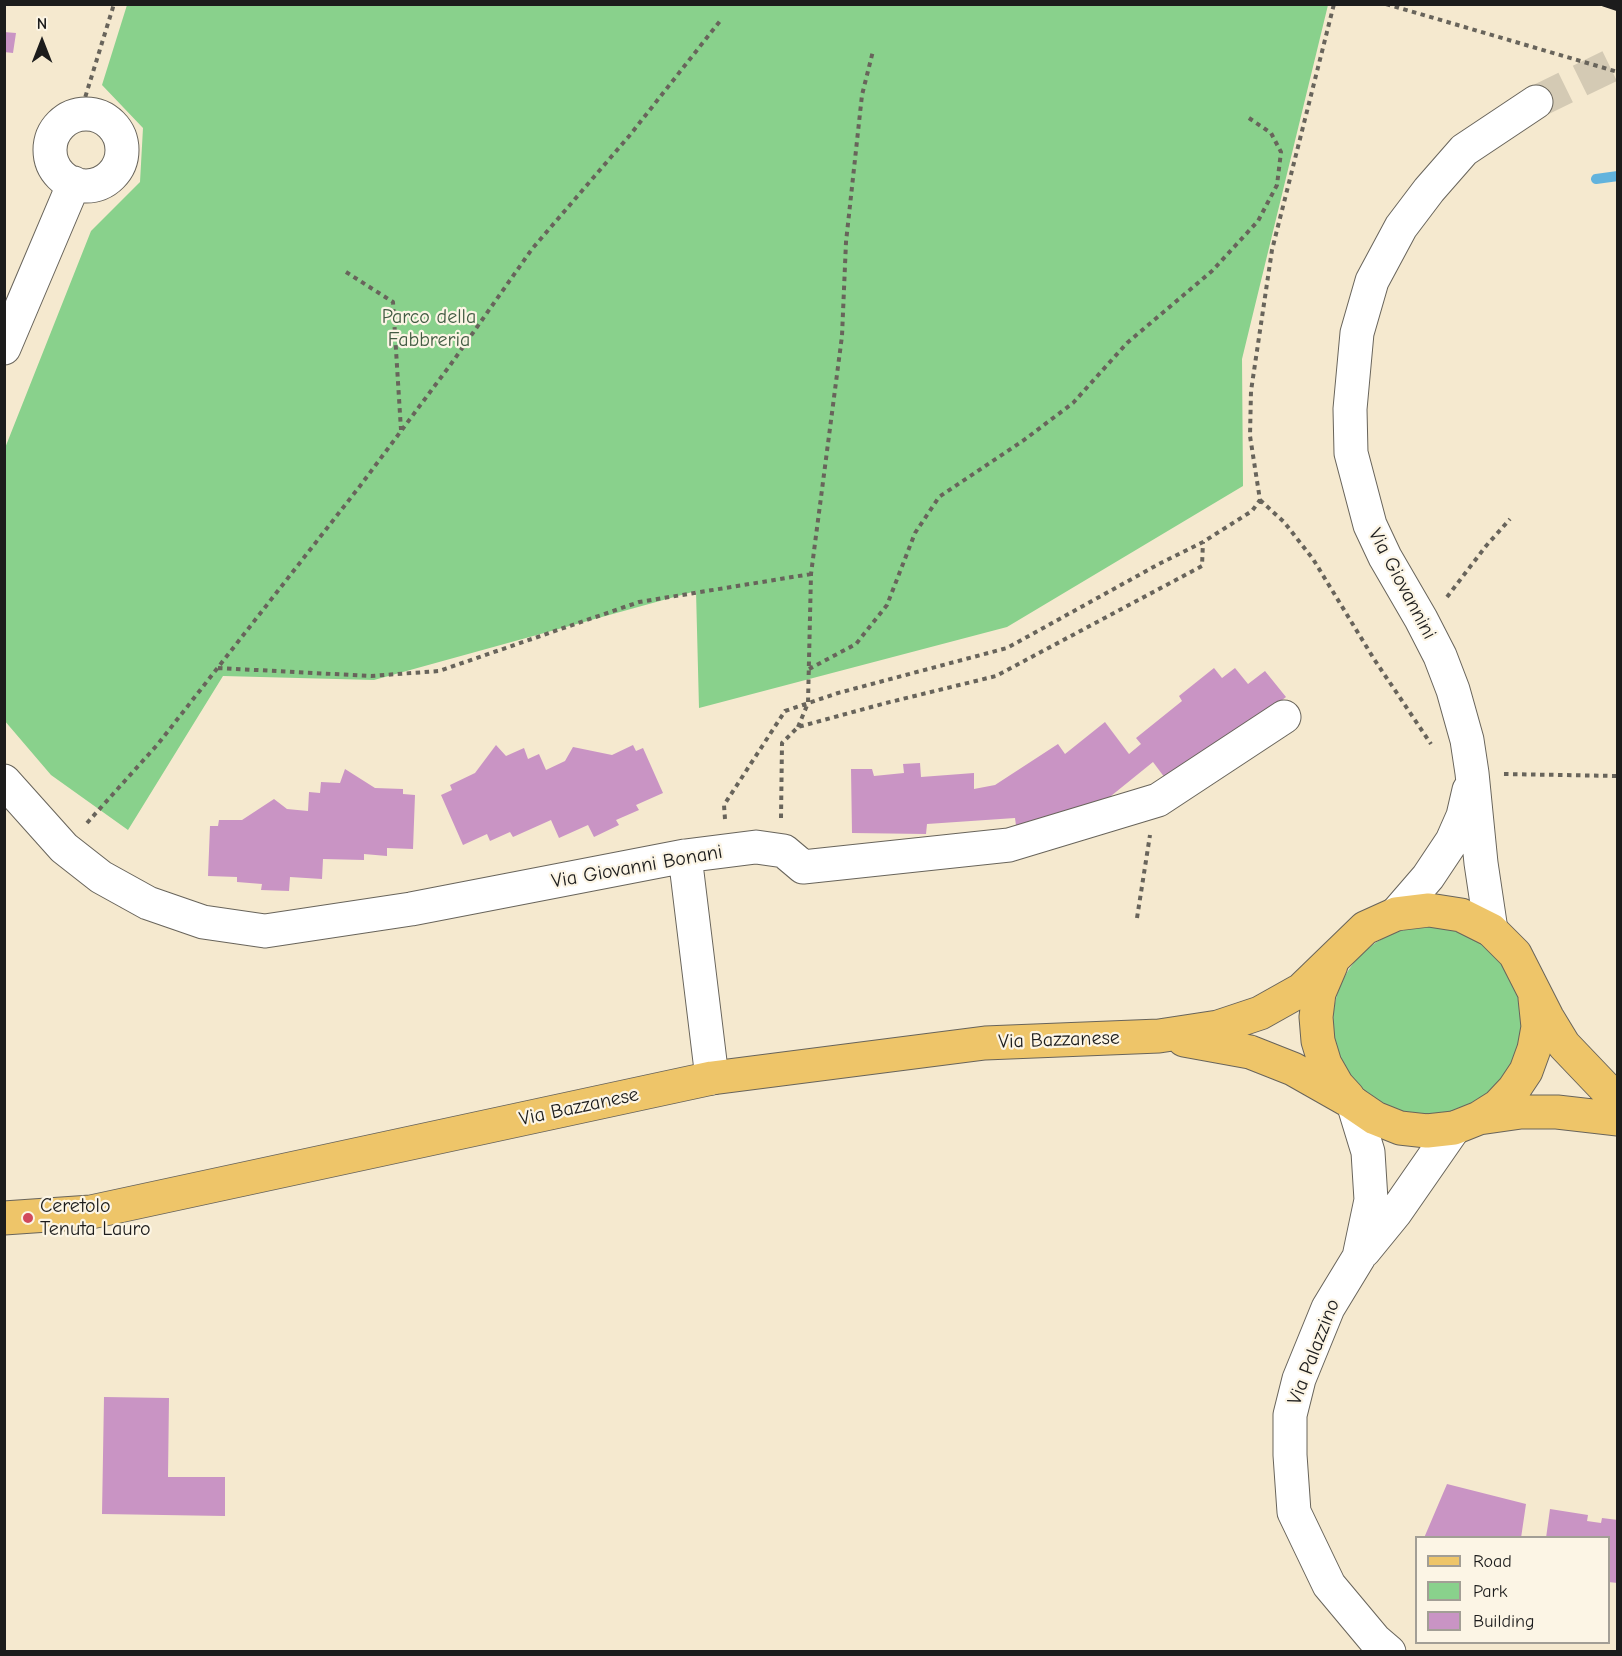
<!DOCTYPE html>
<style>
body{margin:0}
#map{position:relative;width:1622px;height:1656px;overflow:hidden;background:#f5e9cf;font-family:"Comic Neue",sans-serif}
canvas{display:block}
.frame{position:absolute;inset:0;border:6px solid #1c1c1c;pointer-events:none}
.legend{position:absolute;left:1415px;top:1536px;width:195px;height:108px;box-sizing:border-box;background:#fcf5e5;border:2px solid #a29e95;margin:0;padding:8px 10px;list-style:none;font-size:18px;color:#1c1c1c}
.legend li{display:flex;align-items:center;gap:12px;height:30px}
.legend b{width:30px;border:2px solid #a29e95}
.north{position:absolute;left:12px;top:12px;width:60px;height:60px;-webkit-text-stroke:4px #fcf5e5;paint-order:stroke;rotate:0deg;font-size:16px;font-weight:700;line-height:24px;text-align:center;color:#1c1c1c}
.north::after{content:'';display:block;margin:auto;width:21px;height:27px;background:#1c1c1c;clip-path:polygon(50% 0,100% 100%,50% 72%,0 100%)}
</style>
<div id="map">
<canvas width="1622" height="1656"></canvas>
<div class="frame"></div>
<ul class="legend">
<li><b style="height:8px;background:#eec569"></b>Road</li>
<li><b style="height:16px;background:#89d18c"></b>Park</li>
<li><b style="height:16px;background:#c994c4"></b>Building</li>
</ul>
<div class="north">N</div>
</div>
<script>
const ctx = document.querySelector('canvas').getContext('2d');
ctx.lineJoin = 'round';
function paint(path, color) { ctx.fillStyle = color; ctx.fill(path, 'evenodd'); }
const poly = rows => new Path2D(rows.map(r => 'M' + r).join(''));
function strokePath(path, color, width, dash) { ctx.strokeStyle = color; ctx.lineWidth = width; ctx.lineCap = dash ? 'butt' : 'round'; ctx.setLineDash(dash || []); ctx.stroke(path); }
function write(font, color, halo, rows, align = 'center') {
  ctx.font = font + ' "Comic Neue",sans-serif'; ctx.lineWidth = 4.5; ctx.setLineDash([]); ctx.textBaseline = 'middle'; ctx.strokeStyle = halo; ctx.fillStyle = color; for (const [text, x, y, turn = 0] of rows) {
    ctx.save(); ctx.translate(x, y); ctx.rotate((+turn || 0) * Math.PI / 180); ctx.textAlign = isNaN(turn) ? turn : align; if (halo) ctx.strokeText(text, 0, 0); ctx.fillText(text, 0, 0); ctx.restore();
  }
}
paint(poly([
 [127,5,1328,5,1242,359,1243,486,1007,627,699,708,696,591,374,680,223,676,128,830,51,775,4,720,5,448,91,231,140,182,143,128,102,85],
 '1333 1022a95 95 0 1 1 190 0a95 95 0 1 1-190 0Z'
]), '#89d18c');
strokePath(poly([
 [1596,179,1618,176]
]), '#62b3dd', 10);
paint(poly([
 [4,32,16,33,13,53,4,52],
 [1214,668,1222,678,1235,668,1248,684,1265,671,1286,697,1189,773,1168,782,1153,762,1106,800,1017,833,1015,818,927,824,926,834,852,833,851,769,872,769,874,776,904,773,903,764,920,763,921,777,974,773,974,789,995,785,1058,744,1065,754,1105,722,1129,754,1141,744,1136,738,1182,701,1179,696],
 [496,745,506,756,524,748,528,759,539,754,546,770,565,761,573,747,612,755,633,745,636,751,643,748,663,793,636,805,639,810,616,820,619,825,594,837,588,825,559,838,551,820,513,837,510,832,490,841,487,834,463,845,441,795,452,790,450,785,475,773],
 [345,769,375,788,403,789,403,794,415,795,413,849,387,848,387,856,364,854,364,860,323,859,322,879,290,877,289,891,261,890,262,884,237,882,237,877,208,876,210,826,218,826,219,820,242,820,274,799,287,809,308,811,309,792,320,793,321,782,340,783],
 [104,1397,169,1398,168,1477,225,1477,225,1516,102,1514],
 [1447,1484,1526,1504,1521,1538,1424,1538],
 [1550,1509,1588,1515,1587,1521,1601,1523,1602,1518,1618,1520,1618,1583,1608,1582,1608,1538,1546,1538]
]), '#c994c4');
strokePath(poly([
 [1536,102,1618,62]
]), '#d4cab4', 33, [33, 16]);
const minor = poly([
 '50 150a36 36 0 1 1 72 0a36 36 0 1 1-72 0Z',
 [4,348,74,183],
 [4,781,64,848,101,877,148,903,203,922,265,931,411,909,685,856,756,847,784,851,803,867,1009,845,1158,800,1284,717],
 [685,856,712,1078],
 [1396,914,1428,877,1452,841,1463,816,1469,790],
 [1491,930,1481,863,1472,773,1467,740,1453,690,1440,656,1421,619,1385,557,1370,525,1351,453,1350,409,1357,333,1372,281,1401,227,1429,190,1464,150,1536,102],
 [1353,1103,1368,1152,1371,1200,1359,1257,1328,1308,1299,1379,1290,1415,1290,1455,1294,1512,1329,1585,1375,1640,1389,1652],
 [1364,1251,1395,1213,1454,1128]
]);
const major = poly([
 [1331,965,1319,993,1316,1017,1318,1041,1325,1064,1337,1085,1348,1097],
 [1184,1040,1250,1052,1293,1069,1353,1103,1375,1118,1400,1128,1427,1131,1454,1128,1479,1118,1498,1106,1514,1089,1526,1071,1534,1049,1538,1027,1535,998],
 [1479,1118,1521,1112,1557,1112,1618,1119],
 [4,1218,91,1212,712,1078,985,1043,1159,1036,1218,1027,1260,1013,1301,990,1365,928,1396,914,1429,910,1461,915,1491,930,1515,954,1547,1017,1564,1045,1606,1089,1618,1096]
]);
strokePath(minor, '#68645b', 35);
strokePath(major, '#68645b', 35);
strokePath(poly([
 [1386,4,1618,72],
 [80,114,114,4],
 [346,272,393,302,401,430],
 [1260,500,1284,522,1313,559,1374,659,1431,744],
 [1447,597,1486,546,1510,519],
 [218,668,371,676,439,671,639,602,811,574],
 [809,669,856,644,887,605,915,533,939,497,1024,440,1073,403,1127,343,1212,271,1258,221,1277,185,1281,152,1271,133,1246,116],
 [798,727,808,703,811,574,842,336,846,242,862,95,873,51],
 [1504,774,1618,776],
 [781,818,782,743,798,727,886,703,996,676,1202,566,1203,542],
 [725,819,724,805,785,711,838,693,1007,648,1157,565,1203,542,1252,511,1260,500,1250,436,1251,391,1272,250,1334,4],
 [87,823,158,744,360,486,451,364,532,249,630,135,720,21],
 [1137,918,1150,835]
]), '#68645b', 4, [4.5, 4.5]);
strokePath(minor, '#fff', 33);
strokePath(major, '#eec569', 33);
strokePath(poly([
 [1603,4,1618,9]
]), '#1c1c1c', 4.5);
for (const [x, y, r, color] of [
 [28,1218,6,"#d1495b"]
]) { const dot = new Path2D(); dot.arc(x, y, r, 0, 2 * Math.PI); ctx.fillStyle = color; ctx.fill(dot); strokePath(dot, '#fcf5e5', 2); }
write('20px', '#425b43', '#fcf5e5', [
 ["Parco della",429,317],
 ["Fabbreria",429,340]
]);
write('20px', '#1c1c1c', '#fcf5e5', [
 ["Via Giovannini",1402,584,62],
 ["Via Giovanni Bonani",637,867,-10],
 ["Via Bazzanese",1059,1040,-2],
 ["Via Bazzanese",579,1107,-12],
 ["Via Palazzino",1314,1352,-69]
]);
write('20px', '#1c1c1c', '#fcf5e5', [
 ["Ceretolo",40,1206],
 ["Tenuta Lauro",40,1229]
], 'left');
</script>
